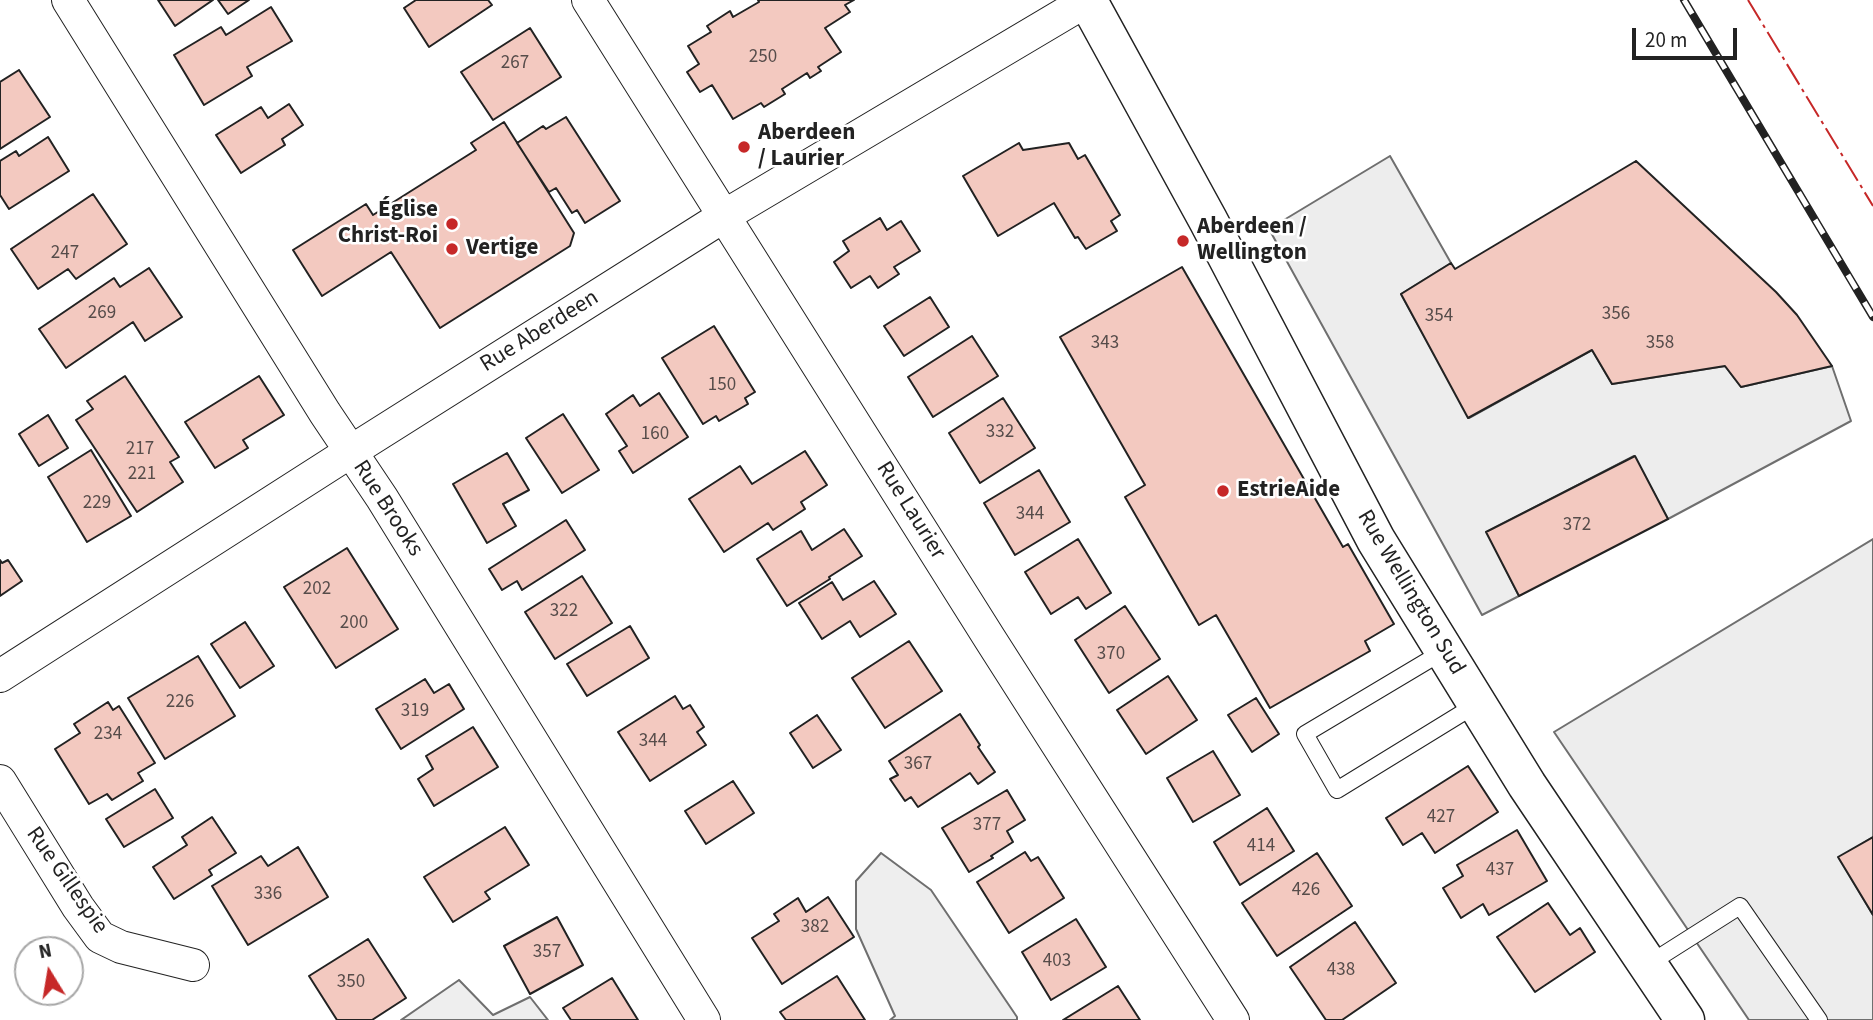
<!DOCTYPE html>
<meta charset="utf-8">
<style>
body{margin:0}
#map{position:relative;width:1873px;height:1020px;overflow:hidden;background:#fff;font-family:"Source Sans 3",sans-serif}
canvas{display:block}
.north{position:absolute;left:14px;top:936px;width:70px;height:70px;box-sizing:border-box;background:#fff;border:2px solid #a7a7a7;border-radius:50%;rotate:349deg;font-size:19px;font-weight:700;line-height:28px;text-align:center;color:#222}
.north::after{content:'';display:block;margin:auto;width:24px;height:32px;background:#c62828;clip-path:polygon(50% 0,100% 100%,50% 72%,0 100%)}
.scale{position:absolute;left:1632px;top:28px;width:105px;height:32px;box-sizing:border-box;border:4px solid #222;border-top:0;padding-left:9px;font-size:21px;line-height:24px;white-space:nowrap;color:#222;-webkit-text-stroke:5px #fff;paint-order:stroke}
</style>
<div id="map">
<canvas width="1873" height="1020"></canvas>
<div class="north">N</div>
<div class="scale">20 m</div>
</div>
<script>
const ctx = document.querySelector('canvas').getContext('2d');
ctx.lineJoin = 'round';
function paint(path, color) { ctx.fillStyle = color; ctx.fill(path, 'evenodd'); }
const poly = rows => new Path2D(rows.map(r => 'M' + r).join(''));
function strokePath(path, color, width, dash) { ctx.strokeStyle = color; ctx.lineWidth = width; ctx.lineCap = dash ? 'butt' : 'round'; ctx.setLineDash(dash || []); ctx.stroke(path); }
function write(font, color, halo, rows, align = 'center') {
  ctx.font = font + ' "Source Sans 3",sans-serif'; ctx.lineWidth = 5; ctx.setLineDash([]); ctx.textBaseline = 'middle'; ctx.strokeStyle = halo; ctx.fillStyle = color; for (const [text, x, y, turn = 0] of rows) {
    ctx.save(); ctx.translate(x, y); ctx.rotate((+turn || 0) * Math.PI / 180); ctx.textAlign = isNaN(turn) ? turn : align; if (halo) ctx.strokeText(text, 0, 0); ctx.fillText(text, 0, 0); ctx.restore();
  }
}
const green = poly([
 [881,853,931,890,1017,1017,1017,1020,890,1020,895,1016,856,929,856,881,881,853],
 [459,980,493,1015,530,997,548,1020,401,1020,459,980]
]);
paint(green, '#eee');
strokePath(green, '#6f6f6f', 2);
const parking = poly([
 [1390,156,1451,263,1401,294,1469,418,1592,350,1612,384,1725,366,1741,387,1832,366,1851,421,1668,519,1634,456,1487,532,1519,596,1482,615,1269,229,1390,156],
 [1873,539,1873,837,1839,858,1873,915,1873,1020,1749,1020,1554,732,1873,539]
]);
paint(parking, '#ededed');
strokePath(parking, '#6f6f6f', 2);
const building = poly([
 [158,0,213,0,175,26,158,0],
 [218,0,249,0,228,14,218,0],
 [416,0,488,0,492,5,429,47,404,8,416,0],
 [758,0,854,0,845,5,850,12,825,28,841,52,818,67,821,71,810,78,807,73,782,89,785,94,764,107,761,103,733,119,712,85,700,92,687,72,699,64,688,46,711,32,707,26,730,11,733,17,759,2,758,0],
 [271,7,292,41,247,67,252,76,204,105,174,55,221,27,226,35,271,7],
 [530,28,561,77,493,120,461,72,530,28],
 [19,70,50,117,0,149,0,82,19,70],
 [289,104,303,125,282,139,285,145,241,173,216,135,261,107,268,118,289,104],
 [566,117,620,201,585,223,577,210,572,213,556,188,549,192,517,143,543,126,546,129,566,117],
 [504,122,574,233,570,246,440,328,391,252,322,296,293,250,366,204,373,215,476,150,471,143,504,122],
 [48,137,69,171,9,209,0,195,0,161,16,151,19,156,48,137],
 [1019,143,1023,150,1069,143,1078,159,1085,155,1120,215,1111,221,1117,231,1086,249,1078,237,1075,238,1054,203,998,236,963,176,1019,143],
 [1636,161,1776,292,1797,315,1832,366,1741,387,1725,366,1612,384,1592,350,1468,418,1401,294,1451,263,1455,269,1636,161],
 [93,194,127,244,76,279,68,269,38,289,11,249,93,194],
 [880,218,887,230,901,221,920,251,894,267,899,274,878,288,870,276,851,288,834,262,849,251,843,241,880,218],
 [1182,267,1343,547,1348,544,1394,624,1365,641,1370,651,1270,708,1216,615,1199,625,1125,497,1145,485,1060,337,1182,267],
 [149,268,182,317,145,341,133,322,66,368,39,329,114,278,120,287,149,268],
 [930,297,949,327,904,356,884,326,930,297],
 [714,326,755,392,745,398,748,404,719,421,716,416,703,424,662,358,714,326],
 [972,336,998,376,933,417,908,377,972,336],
 [125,376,179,457,170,462,183,482,137,512,76,420,93,409,87,401,125,376],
 [259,376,284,415,243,440,248,448,215,468,185,422,259,376],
 [659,393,688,437,633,473,619,451,627,446,606,414,633,395,640,406,659,393],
 [1003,398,1035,448,980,483,949,433,1003,398],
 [563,414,599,470,562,493,526,438,563,414],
 [48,415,68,448,39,466,19,434,48,415],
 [91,450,131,516,87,542,48,477,91,450],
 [805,451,827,485,801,502,805,509,773,530,768,523,724,552,689,499,740,466,752,484,805,451],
 [507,453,529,490,503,504,516,526,487,543,453,484,507,453],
 [1635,456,1668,519,1519,596,1486,532,1635,456],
 [1039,470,1070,522,1015,555,984,503,1039,470],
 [566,520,585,550,522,590,517,581,502,590,489,569,566,520],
 [844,529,862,556,829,577,830,579,787,606,757,559,801,531,812,550,844,529],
 [1078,539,1111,593,1086,609,1078,597,1051,614,1025,572,1078,539],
 [347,548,398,629,336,668,284,587,347,548],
 [0,560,2,563,8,560,22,581,0,596,0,560],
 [582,576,612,623,555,659,525,612,582,576],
 [874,581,896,614,860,637,850,621,822,639,799,603,832,582,843,600,874,581],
 [1125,606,1160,659,1109,693,1075,640,1125,606],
 [245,622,274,666,240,688,211,644,245,622],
 [630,626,649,658,587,696,567,664,630,626],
 [909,641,942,691,885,728,852,678,909,641],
 [198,656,235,716,165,759,128,698,198,656],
 [1168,676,1197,720,1146,754,1117,710,1168,676],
 [425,679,434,693,449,684,464,709,401,749,376,709,425,679],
 [675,696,683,709,690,705,704,727,697,732,706,745,650,781,618,732,675,696],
 [1256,698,1279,734,1252,752,1228,715,1256,698],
 [108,702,113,710,119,706,155,763,138,773,143,781,112,800,107,794,89,804,55,749,80,733,74,724,108,702],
 [960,714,980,745,978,747,995,772,978,784,970,773,918,807,911,797,905,801,890,779,898,775,889,761,960,714],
 [817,715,841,750,813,768,790,733,817,715],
 [473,727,498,767,434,806,418,779,433,769,426,756,473,727],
 [1213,751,1240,795,1193,822,1167,778,1213,751],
 [1468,766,1498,812,1435,853,1422,833,1403,845,1386,818,1468,766],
 [733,781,754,813,706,844,685,811,733,781],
 [155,789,173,818,124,847,106,819,155,789],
 [1007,790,1025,820,1007,831,1013,842,991,856,993,858,969,872,942,828,1007,790],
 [1267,808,1294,851,1240,885,1214,842,1267,808],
 [212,817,236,853,209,870,212,875,174,899,153,867,187,845,182,837,212,817],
 [505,827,529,865,485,892,490,899,453,922,424,877,505,827],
 [1517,830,1547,881,1489,915,1483,904,1461,918,1443,888,1463,876,1457,865,1517,830],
 [1873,837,1873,915,1838,857,1873,837],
 [298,847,328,897,248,945,212,886,261,856,268,866,298,847],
 [1025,852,1031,861,1038,857,1064,898,1009,933,977,882,1025,852],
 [1317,853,1352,906,1277,956,1242,903,1317,853],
 [828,897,854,937,782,984,752,938,779,921,774,914,798,898,806,912,828,897],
 [1548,903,1570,935,1580,928,1595,952,1535,992,1497,937,1548,903],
 [557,917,583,965,530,994,504,946,557,917],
 [1076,919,1106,967,1051,1000,1022,952,1076,919],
 [1355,922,1396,983,1342,1020,1326,1020,1290,967,1355,922],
 [368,939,406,998,372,1020,337,1020,309,976,368,939],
 [837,976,865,1020,786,1020,780,1012,837,976],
 [612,978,638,1020,571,1020,563,1008,612,978],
 [1118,986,1140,1020,1063,1020,1118,986]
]);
paint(building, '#f3c9c0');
strokePath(building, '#222', 2);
const service = poly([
 [1444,651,1305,734,1337,790,1477,704],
 [1647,965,1740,906,1819,1020]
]);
const minor = poly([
 [68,0,325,413,382,498,704,1020],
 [588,0,990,639,1233,1020],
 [0,676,350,452,724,216,1088,0],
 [0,781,78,907,100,937,121,947,193,965]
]);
const primary = poly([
 [1088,1,1208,220,1376,540,1527,785,1685,1020]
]);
strokePath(service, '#222', 18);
strokePath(minor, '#222', 34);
strokePath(primary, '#222', 41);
strokePath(service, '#fff', 16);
strokePath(minor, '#fff', 32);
strokePath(primary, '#fff', 38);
const rail = poly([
 [1684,0,1873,317]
]);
strokePath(rail, '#222', 8);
strokePath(rail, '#fff', 5, [16]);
strokePath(poly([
 [1748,0,1873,206]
]), '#c62828', 2, [24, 5, 3.5, 5]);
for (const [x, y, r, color] of [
 [744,147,7,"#c62828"],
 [452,224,7,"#c62828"],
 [1183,241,7,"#c62828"],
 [452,249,7,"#c62828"],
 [1223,491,7,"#c62828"]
]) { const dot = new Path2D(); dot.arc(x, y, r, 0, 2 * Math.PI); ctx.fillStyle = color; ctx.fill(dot); strokePath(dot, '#fff', 2.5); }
write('19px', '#564c4a', null, [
 ["250",763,58],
 ["267",515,64],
 ["247",65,254],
 ["269",102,314],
 ["356",1616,315],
 ["354",1439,317],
 ["343",1105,344],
 ["358",1660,344],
 ["150",722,386],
 ["332",1000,433],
 ["160",655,435],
 ["217",140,450],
 ["221",142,475],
 ["229",97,504],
 ["344",1030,515],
 ["372",1577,526],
 ["202",317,590],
 ["322",564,612],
 ["200",354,624],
 ["370",1111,655],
 ["226",180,703],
 ["319",415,712],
 ["234",108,735],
 ["344",653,742],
 ["367",918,765],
 ["427",1441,818],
 ["377",987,826],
 ["414",1261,847],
 ["437",1500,871],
 ["426",1306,891],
 ["336",268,895],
 ["382",815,928],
 ["357",547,953],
 ["403",1057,962],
 ["438",1341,971],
 ["350",351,983]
]);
write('bold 23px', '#222', '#fff', [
 ["Aberdeen",758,134],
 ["/ Laurier",758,160],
 ["Église",438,211,"right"],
 ["Christ-Roi",438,237,"right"],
 ["Aberdeen /",1197,228],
 ["Wellington",1197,254],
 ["Vertige",466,249],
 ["EstrieAide",1237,491]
], 'left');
write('23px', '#222', '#fff', [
 ["Rue Aberdeen",540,332,-32],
 ["Rue Brooks",387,509,57],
 ["Rue Laurier",910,511,58],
 ["Rue Wellington Sud",1410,593,59],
 ["Rue Gillespie",66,881,55]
]);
</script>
